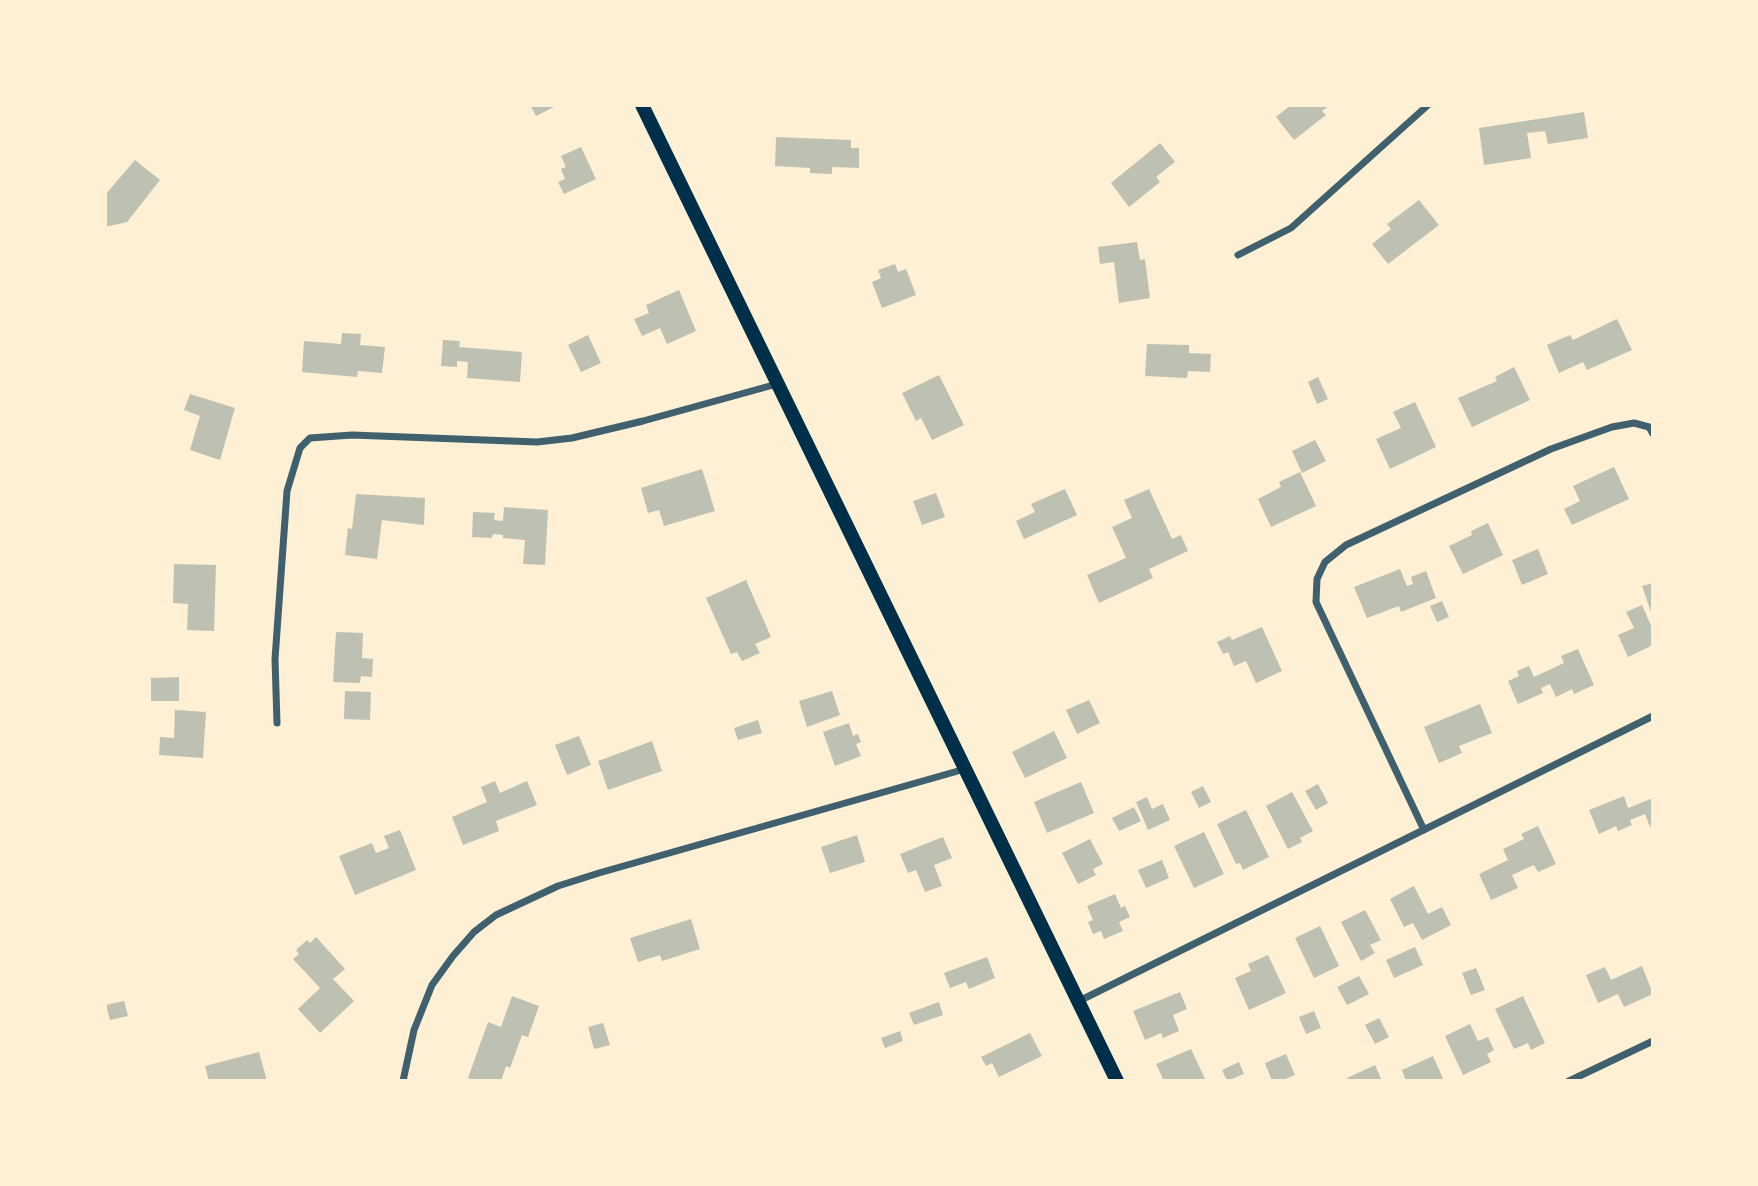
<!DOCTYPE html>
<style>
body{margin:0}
#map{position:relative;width:1758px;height:1186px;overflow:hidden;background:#fdf0d5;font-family:"Fira Sans",sans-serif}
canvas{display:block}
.frame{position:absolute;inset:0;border:107px solid #fdf0d5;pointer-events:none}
</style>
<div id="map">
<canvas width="1758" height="1186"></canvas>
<div class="frame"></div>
</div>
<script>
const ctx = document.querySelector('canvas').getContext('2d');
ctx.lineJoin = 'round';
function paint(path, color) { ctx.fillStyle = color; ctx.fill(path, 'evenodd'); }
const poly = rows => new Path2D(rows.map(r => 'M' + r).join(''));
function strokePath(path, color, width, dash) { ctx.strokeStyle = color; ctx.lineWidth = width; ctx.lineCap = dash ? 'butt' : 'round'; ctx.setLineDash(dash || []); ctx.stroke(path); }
paint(poly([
 [530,105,558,105,536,116],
 [1291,105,1330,105,1322,111,1326,115,1294,140,1276,117],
 [1584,112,1588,138,1548,144,1545,131,1527,133,1531,158,1484,165,1479,128],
 [776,137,851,140,851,148,859,148,859,168,832,167,832,174,810,173,810,168,775,166],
 [1160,143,1175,162,1156,177,1160,182,1129,207,1111,183],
 [581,147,596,179,564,194,558,182,565,179,561,169,566,167,561,156],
 [135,160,160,180,127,222,105,227,105,195],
 [1419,200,1439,225,1388,264,1372,244,1391,229,1387,224],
 [1137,242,1140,260,1145,259,1150,298,1119,303,1114,262,1100,264,1098,247],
 [895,264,898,272,906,269,916,295,882,308,872,282,881,278,878,270],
 [679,290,696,331,667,344,660,328,642,336,634,319,649,313,646,305],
 [1617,319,1632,350,1587,370,1583,362,1559,373,1547,345,1570,335,1573,340],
 [342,333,361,334,360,345,385,347,382,373,358,371,357,377,302,372,304,341,341,344],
 [588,335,601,363,581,372,568,345],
 [443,340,460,341,459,347,522,352,520,382,467,378,468,362,457,361,457,367,441,366],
 [1147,344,1189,345,1189,353,1211,354,1210,372,1188,371,1187,378,1145,376],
 [1514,367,1530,400,1472,427,1458,398,1497,381,1495,377],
 [939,375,964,425,932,440,921,418,916,421,902,393],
 [1318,377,1328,399,1317,404,1308,382],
 [190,394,235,408,220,460,190,450,200,416,184,410],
 [1415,402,1436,447,1390,469,1376,439,1401,428,1393,412],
 [1315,440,1326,461,1302,473,1292,451],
 [1614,467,1629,499,1572,525,1564,509,1580,501,1573,486],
 [702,469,715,511,664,526,659,510,648,513,641,488],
 [1300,472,1316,506,1271,527,1258,499,1281,487,1279,482],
 [1065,489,1077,515,1024,539,1016,521,1035,512,1031,504],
 [1149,489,1172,539,1181,535,1188,551,1149,569,1153,578,1099,603,1087,575,1126,558,1112,527,1132,518,1124,500],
 [936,493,945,517,922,525,913,501],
 [356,494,425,498,424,525,382,520,377,559,345,555,348,528,352,529],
 [504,507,548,510,545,565,523,564,525,540,503,538,503,535,493,534,492,538,472,537,473,512,495,513,494,520,503,521],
 [1488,523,1503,555,1463,574,1449,546,1472,535,1471,531],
 [1538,549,1548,574,1522,585,1512,560],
 [174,564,216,565,214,631,187,630,188,604,173,603],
 [1400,569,1407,586,1413,584,1411,577,1426,571,1436,598,1401,612,1399,606,1367,618,1354,587],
 [746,580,771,637,755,644,760,653,742,661,737,652,731,654,706,598],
 [1653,583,1653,611,1651,612,1642,586],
 [1442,601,1449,617,1437,622,1430,606],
 [1642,605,1653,630,1653,645,1628,657,1618,635,1634,628,1626,612],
 [1262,627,1282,671,1256,683,1246,661,1234,666,1228,652,1223,654,1217,642,1230,636,1232,640],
 [336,632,363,633,362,658,373,659,372,677,361,676,360,683,333,682],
 [1578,649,1594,685,1574,694,1572,689,1556,697,1550,684,1541,688,1543,693,1518,704,1508,681,1519,676,1517,671,1529,666,1534,677,1564,663,1561,656],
 [179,677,179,701,151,701,151,678],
 [345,691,371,692,370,720,344,719],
 [832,691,840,715,807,727,799,701],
 [1089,700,1100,723,1077,734,1066,710],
 [1480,704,1492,733,1459,746,1462,753,1439,763,1424,727],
 [175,710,206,712,203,758,159,755,160,737,174,738],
 [758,720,762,733,738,740,734,728],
 [849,723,853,736,858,734,861,742,856,744,861,756,835,766,823,732],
 [1054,731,1067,758,1025,778,1012,752],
 [579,736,591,765,567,775,555,745],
 [652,741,662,771,608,790,598,761],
 [495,781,500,793,527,781,537,805,496,821,499,831,463,845,452,817,487,802,481,787],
 [1081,782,1094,813,1047,833,1034,802],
 [1318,784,1328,803,1316,810,1305,791],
 [1203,786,1211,802,1199,808,1191,792],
 [1292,792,1313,831,1300,838,1302,842,1288,849,1266,806],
 [1624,796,1628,808,1653,798,1653,825,1650,827,1645,814,1630,820,1632,825,1618,831,1616,826,1599,834,1589,810],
 [1147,797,1152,809,1163,804,1170,820,1148,830,1136,802],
 [1134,807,1141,821,1119,831,1112,818],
 [1246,810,1269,857,1243,870,1240,863,1236,864,1217,824],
 [1538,826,1556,864,1538,872,1534,865,1512,875,1518,888,1491,900,1479,874,1508,860,1503,849,1524,839,1521,834],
 [400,830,416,870,355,895,339,856,372,843,376,853,389,848,384,836],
 [1204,832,1224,874,1194,888,1174,846],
 [857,835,865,862,830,873,821,847],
 [943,837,952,858,934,865,942,886,925,892,916,870,908,873,900,854],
 [1090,839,1103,864,1093,869,1096,875,1078,884,1062,853],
 [1162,860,1169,878,1146,888,1138,870],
 [1414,886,1428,914,1442,907,1451,925,1422,940,1413,923,1404,927,1390,899],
 [1115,894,1121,908,1125,906,1130,917,1119,922,1123,931,1104,939,1101,931,1093,934,1088,922,1093,920,1087,906],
 [1365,910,1381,940,1370,945,1375,953,1361,961,1341,922],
 [691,919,700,949,662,961,660,955,638,962,630,938],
 [1320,926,1339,966,1314,978,1295,938],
 [316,937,345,969,333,979,354,1001,320,1033,298,1009,320,988,293,959,299,954,296,950,307,940,310,943],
 [1415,947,1423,965,1394,978,1386,960],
 [1268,955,1286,993,1249,1010,1235,978,1251,971,1248,964],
 [987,957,995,978,969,989,966,982,950,988,944,973],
 [1642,966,1653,994,1624,1007,1618,994,1598,1003,1586,975,1605,967,1611,980],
 [1476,968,1485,990,1471,995,1462,973],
 [1359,976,1369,994,1347,1005,1337,987],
 [1180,992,1187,1009,1173,1015,1179,1031,1163,1038,1161,1033,1145,1040,1133,1011],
 [512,996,539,1006,528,1037,522,1035,510,1068,506,1066,501,1081,476,1081,468,1078,488,1022,501,1027],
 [1523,996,1545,1043,1531,1050,1528,1043,1514,1049,1495,1009],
 [124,1001,128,1016,110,1020,106,1005],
 [939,1002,943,1015,914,1025,909,1013],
 [1314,1011,1321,1028,1306,1034,1299,1017],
 [1379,1018,1389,1037,1375,1044,1365,1025],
 [603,1023,610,1045,594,1049,588,1027],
 [1470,1024,1478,1041,1488,1037,1494,1050,1487,1054,1491,1062,1463,1075,1445,1036],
 [900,1031,903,1041,885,1048,881,1038],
 [1030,1033,1042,1056,999,1077,992,1063,986,1066,981,1057],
 [1191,1049,1206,1081,1164,1081,1156,1064],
 [259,1052,267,1081,209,1081,205,1066],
 [1286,1054,1295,1075,1281,1081,1272,1081,1265,1063],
 [1433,1056,1444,1081,1406,1081,1402,1070],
 [1239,1062,1244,1074,1227,1081,1222,1070],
 [1375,1065,1382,1081,1349,1081,1347,1078]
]), '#bec0b2');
strokePath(poly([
 [1238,255,1291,228,1428,105],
 [277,723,275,659,287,491,300,448,310,438,352,435,537,442,572,438,643,421,777,384],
 [1424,830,1316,602,1317,579,1325,562,1346,545,1551,449,1612,427,1634,423,1649,427,1653,434],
 [1079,1001,1653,716],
 [403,1081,414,1030,432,985,453,956,474,932,496,915,558,886,599,873,965,769],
 [1569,1081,1653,1041]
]), '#3f606c', 7);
strokePath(poly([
 [642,105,1117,1081]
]), '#003049', 14);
</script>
